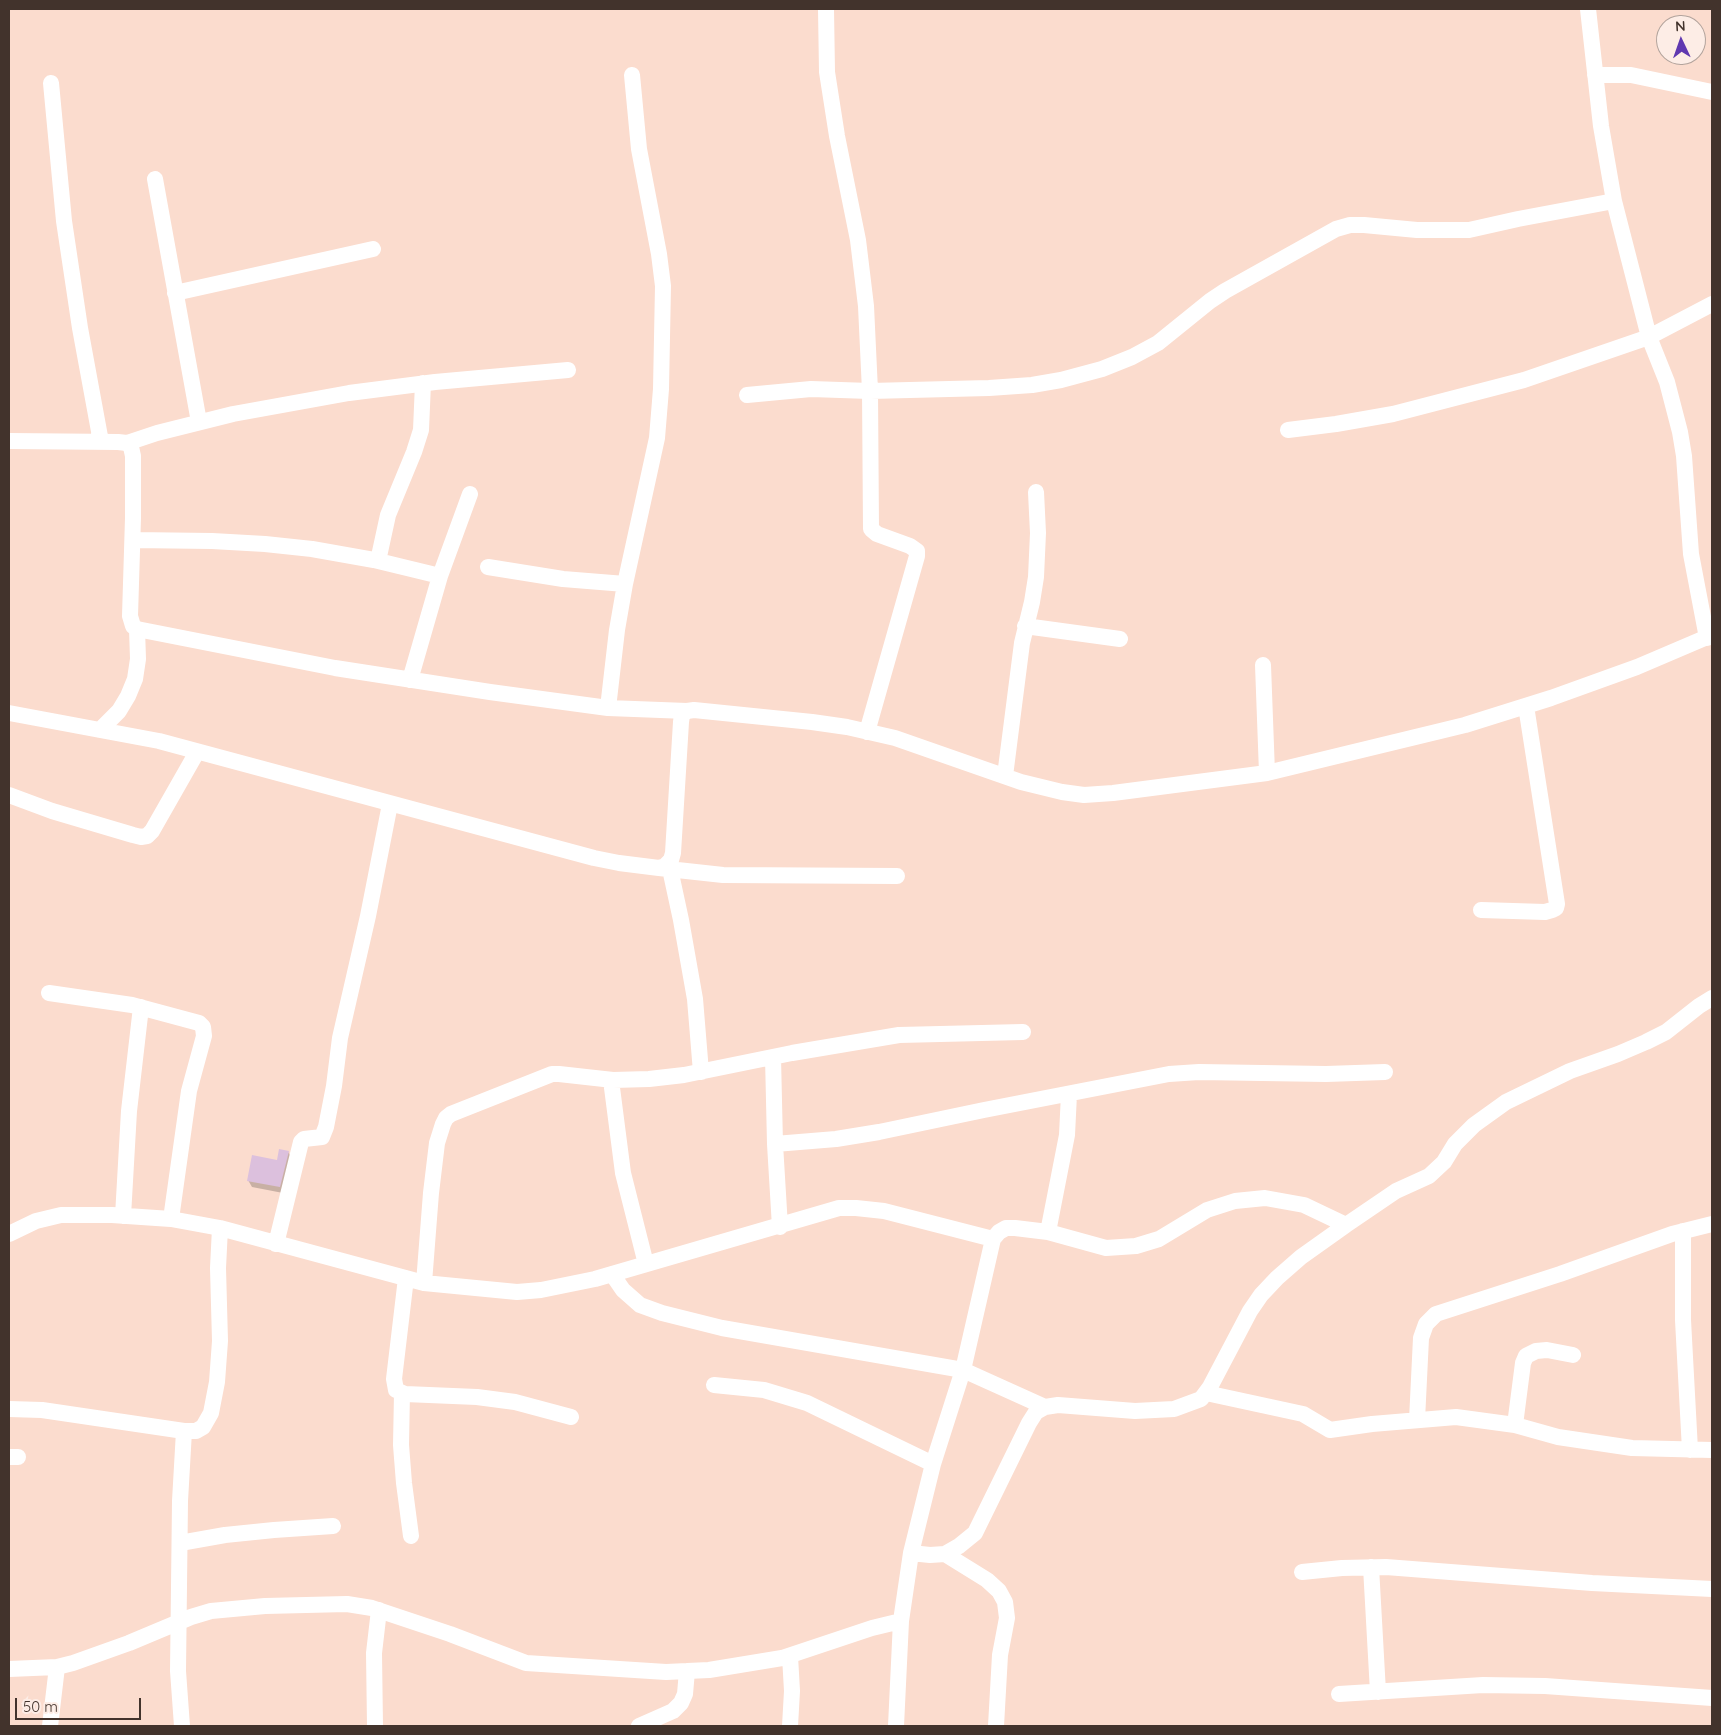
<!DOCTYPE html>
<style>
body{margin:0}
#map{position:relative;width:1721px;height:1735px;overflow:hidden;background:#fbdcce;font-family:Quicksand,sans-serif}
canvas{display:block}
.frame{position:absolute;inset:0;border:10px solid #42332c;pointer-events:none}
.north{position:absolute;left:1656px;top:15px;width:50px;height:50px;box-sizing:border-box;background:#fdede6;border:1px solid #b2a39c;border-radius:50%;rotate:357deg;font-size:14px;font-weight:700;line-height:20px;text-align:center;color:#42332c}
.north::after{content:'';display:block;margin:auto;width:18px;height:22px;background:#6038b0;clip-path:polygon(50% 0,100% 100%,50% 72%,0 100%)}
.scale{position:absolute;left:15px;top:1698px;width:126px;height:22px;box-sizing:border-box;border:2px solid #42332c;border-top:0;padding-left:6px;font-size:15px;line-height:18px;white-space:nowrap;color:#42332c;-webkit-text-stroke:4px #fdede6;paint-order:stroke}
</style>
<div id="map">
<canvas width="1721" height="1735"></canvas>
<div class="frame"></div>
<div class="north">N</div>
<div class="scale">50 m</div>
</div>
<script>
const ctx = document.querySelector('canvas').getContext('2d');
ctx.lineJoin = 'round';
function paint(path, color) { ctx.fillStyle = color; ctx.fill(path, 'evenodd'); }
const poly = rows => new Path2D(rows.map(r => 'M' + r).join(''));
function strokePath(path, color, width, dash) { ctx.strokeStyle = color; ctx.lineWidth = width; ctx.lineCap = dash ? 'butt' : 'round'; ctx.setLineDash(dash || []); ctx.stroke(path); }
paint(poly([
 [288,1152,292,1158,283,1193,252,1187,248,1180,278,1161]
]), '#0003');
paint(poly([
 [279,1149,289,1151,280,1187,247,1181,252,1155,277,1160]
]), '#dcc0dd');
strokePath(poly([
 [826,9,827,72,837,136,858,240,866,306,870,391,871,529,877,534,910,546,917,551,917,556,867,732],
 [1588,9,1601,126,1614,201,1649,337,1667,382,1680,432,1684,456,1691,554,1707,638],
 [1595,75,1631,75,1712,92],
 [51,83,64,221,80,328,101,442],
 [155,179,199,422],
 [175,293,373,249],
 [747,395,811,389,870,391,989,388,1032,385,1061,380,1102,369,1132,357,1158,343,1210,301,1225,291,1336,229,1350,225,1364,225,1417,230,1469,230,1518,219,1614,201],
 [1288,430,1336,424,1393,414,1524,380,1649,337,1712,304],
 [9,441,118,442,127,443,131,447,133,456,133,518,130,616,133,626,137,629,335,668,490,692,608,708,687,711],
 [127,443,157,433,233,414,349,393,435,382,568,370],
 [133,540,212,541,265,544,312,549,374,560,440,576],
 [378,561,388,515,414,452,421,430,423,383],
 [488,567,563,579,625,584],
 [1025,626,1120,639],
 [1263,665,1267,773],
 [410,680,440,576,470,494],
 [608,708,617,630,625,584,657,438,661,389,663,286,659,254,639,149,632,75],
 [9,713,159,741,594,858,619,863,659,868,665,866,671,860,673,853,681,722,682,715,687,711,694,710,812,722,847,727,895,738,1021,782,1062,792,1084,795,1113,793,1267,773,1465,725,1551,698,1637,667,1712,635],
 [100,730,119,711,128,696,135,679,138,659,137,629],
 [1005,776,1022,643,1032,602,1036,577,1038,533,1036,492],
 [9,795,52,811,133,835,141,837,147,836,152,831,197,752],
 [659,868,723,875,897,876],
 [670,869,681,920,695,999,701,1072],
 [1481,910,1545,912,1552,910,1556,908,1557,904,1526,706],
 [49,993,132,1005,199,1023,203,1027,204,1036,189,1091,171,1219],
 [773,1057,775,1144,780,1227],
 [611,1080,623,1173,646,1264],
 [775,1144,836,1139,879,1132,984,1110,1169,1074,1199,1072,1326,1074,1385,1072],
 [123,1216,129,1111,141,1007],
 [1683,1231,1683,1320,1690,1450],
 [1048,1232,1067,1135,1069,1094],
 [9,1234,36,1221,61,1215,112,1215,171,1219,220,1228,424,1283,517,1292,541,1290,595,1279,839,1208,856,1208,884,1211,993,1239],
 [276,1244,301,1142,304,1139,322,1137,326,1127,334,1086,340,1038,368,916,390,804],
 [612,1274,623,1290,640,1305,662,1313,722,1328,963,1370,1045,1407],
 [406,1278,394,1379,396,1390,405,1394,477,1397,515,1402,571,1417],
 [424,1283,431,1193,437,1143,443,1124,446,1118,451,1114,552,1074,559,1074,613,1080,649,1079,684,1075,792,1053,899,1035,1023,1032],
 [714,1385,764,1390,807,1403,933,1464],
 [402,1393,401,1445,404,1483,411,1536],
 [1206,1393,1303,1414,1330,1430,1372,1424,1456,1417,1515,1425,1558,1437,1632,1448,1712,1450],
 [9,1409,42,1410,184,1431,196,1431,203,1427,211,1413,217,1382,220,1341,218,1268,220,1228],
 [1417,1420,1421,1338,1426,1324,1436,1314,1560,1274,1672,1234,1712,1224],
 [1515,1425,1523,1363,1526,1356,1536,1351,1547,1350,1573,1355],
 [9,1457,18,1457],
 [180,1543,225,1535,274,1530,333,1526],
 [911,1553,930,1555,945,1554,959,1546,975,1533,1029,1423,1036,1412,1045,1407,1058,1405,1135,1411,1174,1409,1201,1399,1210,1387,1250,1311,1261,1295,1277,1278,1301,1257,1346,1225],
 [945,1554,987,1580,999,1591,1005,1602,1007,1618,1000,1655,996,1726],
 [1371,1567,1378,1692],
 [1302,1572,1342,1568,1386,1567,1592,1583,1712,1589],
 [790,1656,792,1691,790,1726],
 [9,1669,57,1667,73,1663,129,1643,191,1617,211,1611,265,1606,347,1604,372,1608,450,1634,526,1663,666,1672,709,1670,782,1658,872,1628,901,1621],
 [1339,1694,1483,1685,1545,1686,1712,1698],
 [50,1726,57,1667],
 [182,1726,178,1671,180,1501,184,1431],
 [375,1726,374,1653,379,1610],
 [639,1726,673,1711,681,1703,685,1694,687,1671],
 [896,1726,901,1621,911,1553,933,1464,963,1370,993,1239,999,1232,1006,1228,1015,1228,1048,1232,1106,1248,1136,1246,1159,1239,1207,1210,1235,1201,1265,1198,1304,1205,1346,1225,1396,1191,1429,1176,1444,1162,1455,1144,1474,1125,1506,1102,1570,1071,1618,1054,1646,1042,1666,1032,1699,1006,1712,998]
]), '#fff', 16);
</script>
